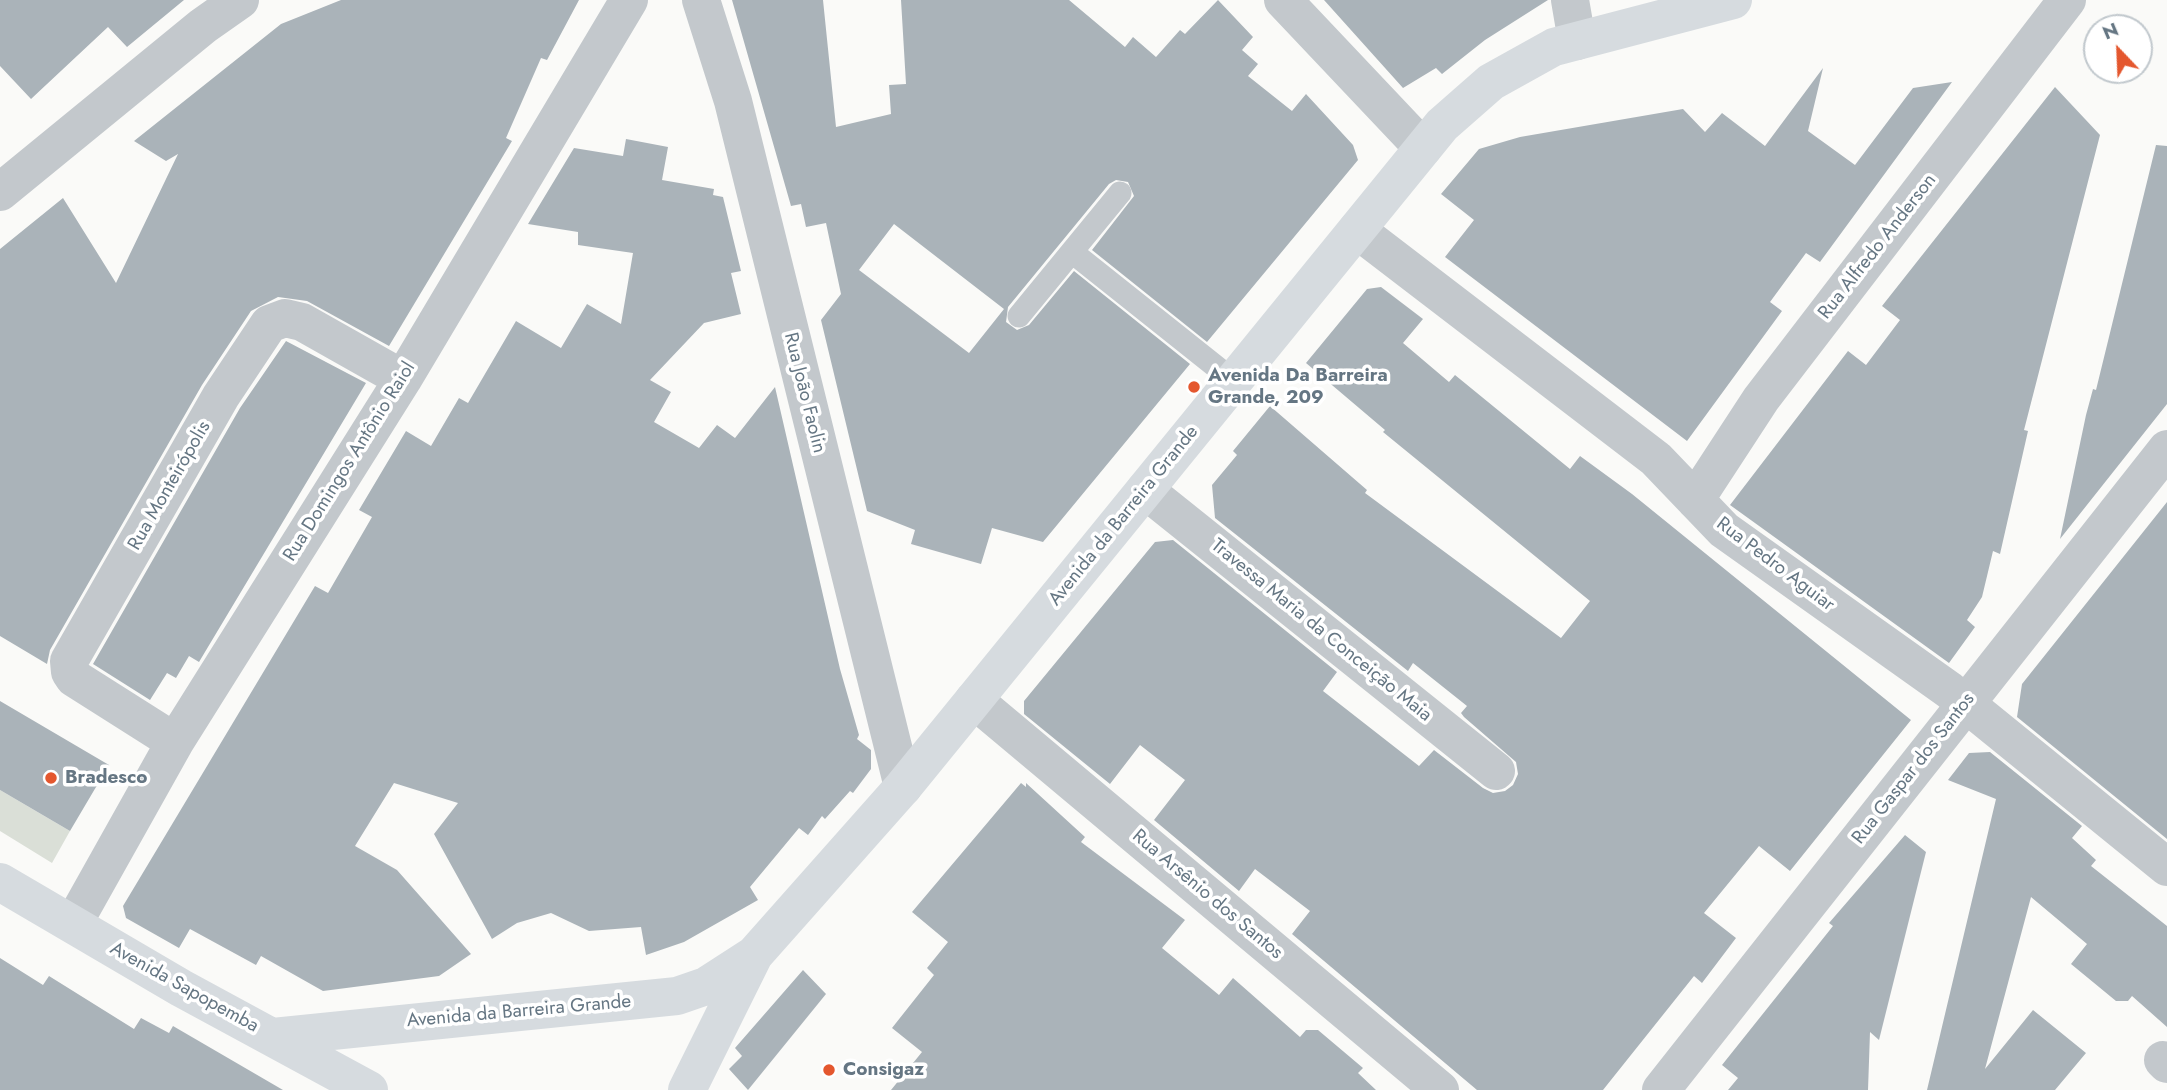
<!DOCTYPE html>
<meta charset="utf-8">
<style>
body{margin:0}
#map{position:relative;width:2167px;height:1090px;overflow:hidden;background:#fafaf8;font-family:Jost,sans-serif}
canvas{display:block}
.north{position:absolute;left:2083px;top:14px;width:70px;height:70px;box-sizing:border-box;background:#fff;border:2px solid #c1c8cd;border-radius:50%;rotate:337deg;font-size:19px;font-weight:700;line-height:28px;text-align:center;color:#657683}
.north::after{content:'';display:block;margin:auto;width:24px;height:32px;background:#e4572e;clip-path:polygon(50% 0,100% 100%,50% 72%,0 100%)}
</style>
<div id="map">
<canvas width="2167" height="1090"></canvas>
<div class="north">N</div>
</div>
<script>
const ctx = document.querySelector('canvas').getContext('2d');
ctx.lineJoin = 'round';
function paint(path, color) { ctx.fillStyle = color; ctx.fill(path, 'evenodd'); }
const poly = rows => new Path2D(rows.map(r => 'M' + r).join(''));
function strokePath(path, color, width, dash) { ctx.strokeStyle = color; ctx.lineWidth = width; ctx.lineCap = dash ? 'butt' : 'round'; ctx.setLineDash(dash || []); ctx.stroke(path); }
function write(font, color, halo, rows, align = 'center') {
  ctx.font = font + ' Jost,sans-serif'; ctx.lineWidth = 7; ctx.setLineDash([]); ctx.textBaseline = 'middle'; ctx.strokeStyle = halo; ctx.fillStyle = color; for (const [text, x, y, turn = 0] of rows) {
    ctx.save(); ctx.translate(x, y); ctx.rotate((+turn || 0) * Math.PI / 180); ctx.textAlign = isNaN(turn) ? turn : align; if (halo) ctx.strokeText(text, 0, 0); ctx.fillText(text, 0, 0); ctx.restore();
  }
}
paint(poly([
 [0,790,70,831,52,863,0,831]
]), '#dadfd7');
paint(poly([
 [0,0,184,0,127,47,108,27,31,99,0,66],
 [341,0,579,0,547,60,541,58,506,138,512,141,389,346,307,301,278,297,251,311,202,385,50,650,47,664,0,636,0,249,63,198,116,283,178,154,166,161,134,141,281,24],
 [732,0,823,0,836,127,891,114,889,85,906,84,901,0,1069,0,1125,47,1133,37,1156,57,1180,30,1185,34,1218,0,1253,37,1242,50,1258,64,1248,76,1292,111,1306,94,1353,145,1358,160,1207,342,1092,250,1134,196,1128,182,1116,180,1109,184,1008,307,1006,322,1017,330,1029,325,1074,271,1190,364,1043,542,992,528,981,564,911,544,915,530,867,511,821,320,841,294,826,223,806,227,801,204,791,206],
 [894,224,1004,309,969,353,859,270],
 [1324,0,1548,0,1485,40,1442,74,1436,68,1403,88],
 [1823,68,1808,131,1855,165,1913,88,1952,82,1820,262,1806,253,1770,302,1782,311,1687,441,1445,257,1474,220,1441,194,1479,149,1520,137,1683,109,1705,132,1722,113,1765,146],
 [2055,87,2100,135,2024,430,2028,431,2000,554,1993,551,1982,597,1967,620,1975,627,1949,663,1730,505,1848,351,1866,365,1900,320,1882,306],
 [626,139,668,147,662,180,714,189,713,195,723,197,741,271,731,273,741,314,704,323,650,380,671,392,654,422,699,448,717,425,735,438,775,387,840,669,859,735,857,739,871,750,871,769,853,793,850,791,825,819,822,816,808,835,799,828,750,887,758,900,684,942,646,955,641,927,589,931,551,913,517,923,492,939,434,834,458,803,394,783,355,846,397,870,471,954,439,976,323,991,261,956,256,965,190,929,179,948,126,918,123,906,315,586,328,593,372,517,359,510,406,431,431,446,459,398,468,403,516,321,561,348,587,304,621,324,633,253,578,245,578,232,528,224,574,148,623,156],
 [2156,145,2167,146,2167,404,2060,539,2086,415,2093,389,2096,390],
 [1381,287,1423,319,1403,343,1449,382,1455,375,1570,469,1580,456,1632,494,1911,720,1790,871,1759,846,1704,913,1736,938,1702,983,1694,976,1603,1090,1477,1090,1292,934,1310,911,1255,869,1239,891,1154,820,1185,780,1140,745,1110,784,1024,714,1024,701,1155,542,1173,540,1337,672,1323,691,1419,766,1434,750,1483,788,1493,793,1505,791,1513,785,1518,774,1516,762,1464,717,1461,713,1467,706,1413,663,1408,671,1215,518,1212,485,1237,455,1233,451,1270,406,1367,490,1365,493,1561,638,1590,601,1383,432,1385,430,1306,363,1367,289],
 [286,341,366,383,199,662,189,656,176,678,167,673,150,700,93,664,240,408],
 [2167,502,2167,839,2017,717,2022,684],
 [0,701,109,765,70,831,0,790],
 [1990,752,2082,826,2072,838,2096,860,2091,866,2167,926,2167,1027,2132,996,2128,1001,2116,1001,2071,964,2087,944,2031,897,1985,1069,2033,1010,2086,1053,2055,1090,1927,1090,1996,799,1948,780,1969,753],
 [1021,783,1026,787,1026,783,1085,837,1081,842,1185,920,1162,948,1219,995,1233,978,1300,1037,1306,1030,1318,1030,1363,1068,1358,1073,1376,1090,891,1090,922,1052,892,1028,934,975,927,968,948,942,912,912],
 [1905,835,1926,852,1879,1040,1870,1032,1868,1090,1728,1090,1738,1078,1722,1065,1833,926,1829,923],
 [0,958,43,985,49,976,134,1029,141,1018,169,1033,173,1026,283,1090,0,1090],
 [803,970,826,994,748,1090,729,1069,742,1056,735,1048]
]), '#aab3b9');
strokePath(poly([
 [1072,252,1234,381],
 [1019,316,1120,193]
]), '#c3c8cc', 23);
strokePath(poly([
 [701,0,733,101,903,787],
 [1283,0,1423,148],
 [1570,0,1577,41],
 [0,192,203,26,240,0],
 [1357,230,1656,459,1724,530,1949,690,2167,867],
 [1145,490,1496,771],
 [1695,500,1761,399,2067,0],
 [974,700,1440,1090],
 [175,742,74,678,70,672,69,661,221,396,269,324,285,318,302,322,403,379],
 [73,924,175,742,403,379,629,0],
 [2163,1060,2167,1064],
 [1661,1090,2167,449]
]), '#c3c8cc', 38);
strokePath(poly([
 [0,882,181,988,369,1090],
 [273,1037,677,996,706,986,754,955],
 [687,1090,754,955,903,787,1442,125,1491,82,1554,47,1733,0]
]), '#d6dbdf', 38);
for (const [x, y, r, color] of [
 [1194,387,7,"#e4572e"],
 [51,778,7,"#e4572e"],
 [829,1070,7,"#e4572e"]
]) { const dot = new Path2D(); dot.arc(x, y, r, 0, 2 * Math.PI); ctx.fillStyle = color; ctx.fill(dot); strokePath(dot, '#fff', 2.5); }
write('19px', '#657683', '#fff', [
 ["Rua Alfredo Anderson",1878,247,-52],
 ["Rua João Faolin",804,393,76],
 ["Rua Domingos Antônio Raiol",350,462,-58],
 ["Rua Monteirópolis",170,486,-60],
 ["Avenida da Barreira Grande",1124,516,-51],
 ["Rua Pedro Aguiar",1775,565,37],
 ["Travessa Maria da Conceição Maia",1321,631,39],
 ["Rua Gaspar dos Santos",1914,769,-52],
 ["Rua Arsênio dos Santos",1207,895,40],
 ["Avenida Sapopemba",184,988,29],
 ["Avenida da Barreira Grande",519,1012,-5]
]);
write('bold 19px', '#657683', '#fff', [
 ["Avenida Da Barreira",1208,376],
 ["Grande, 209",1208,398],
 ["Bradesco",65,778],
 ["Consigaz",843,1070]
], 'left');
</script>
